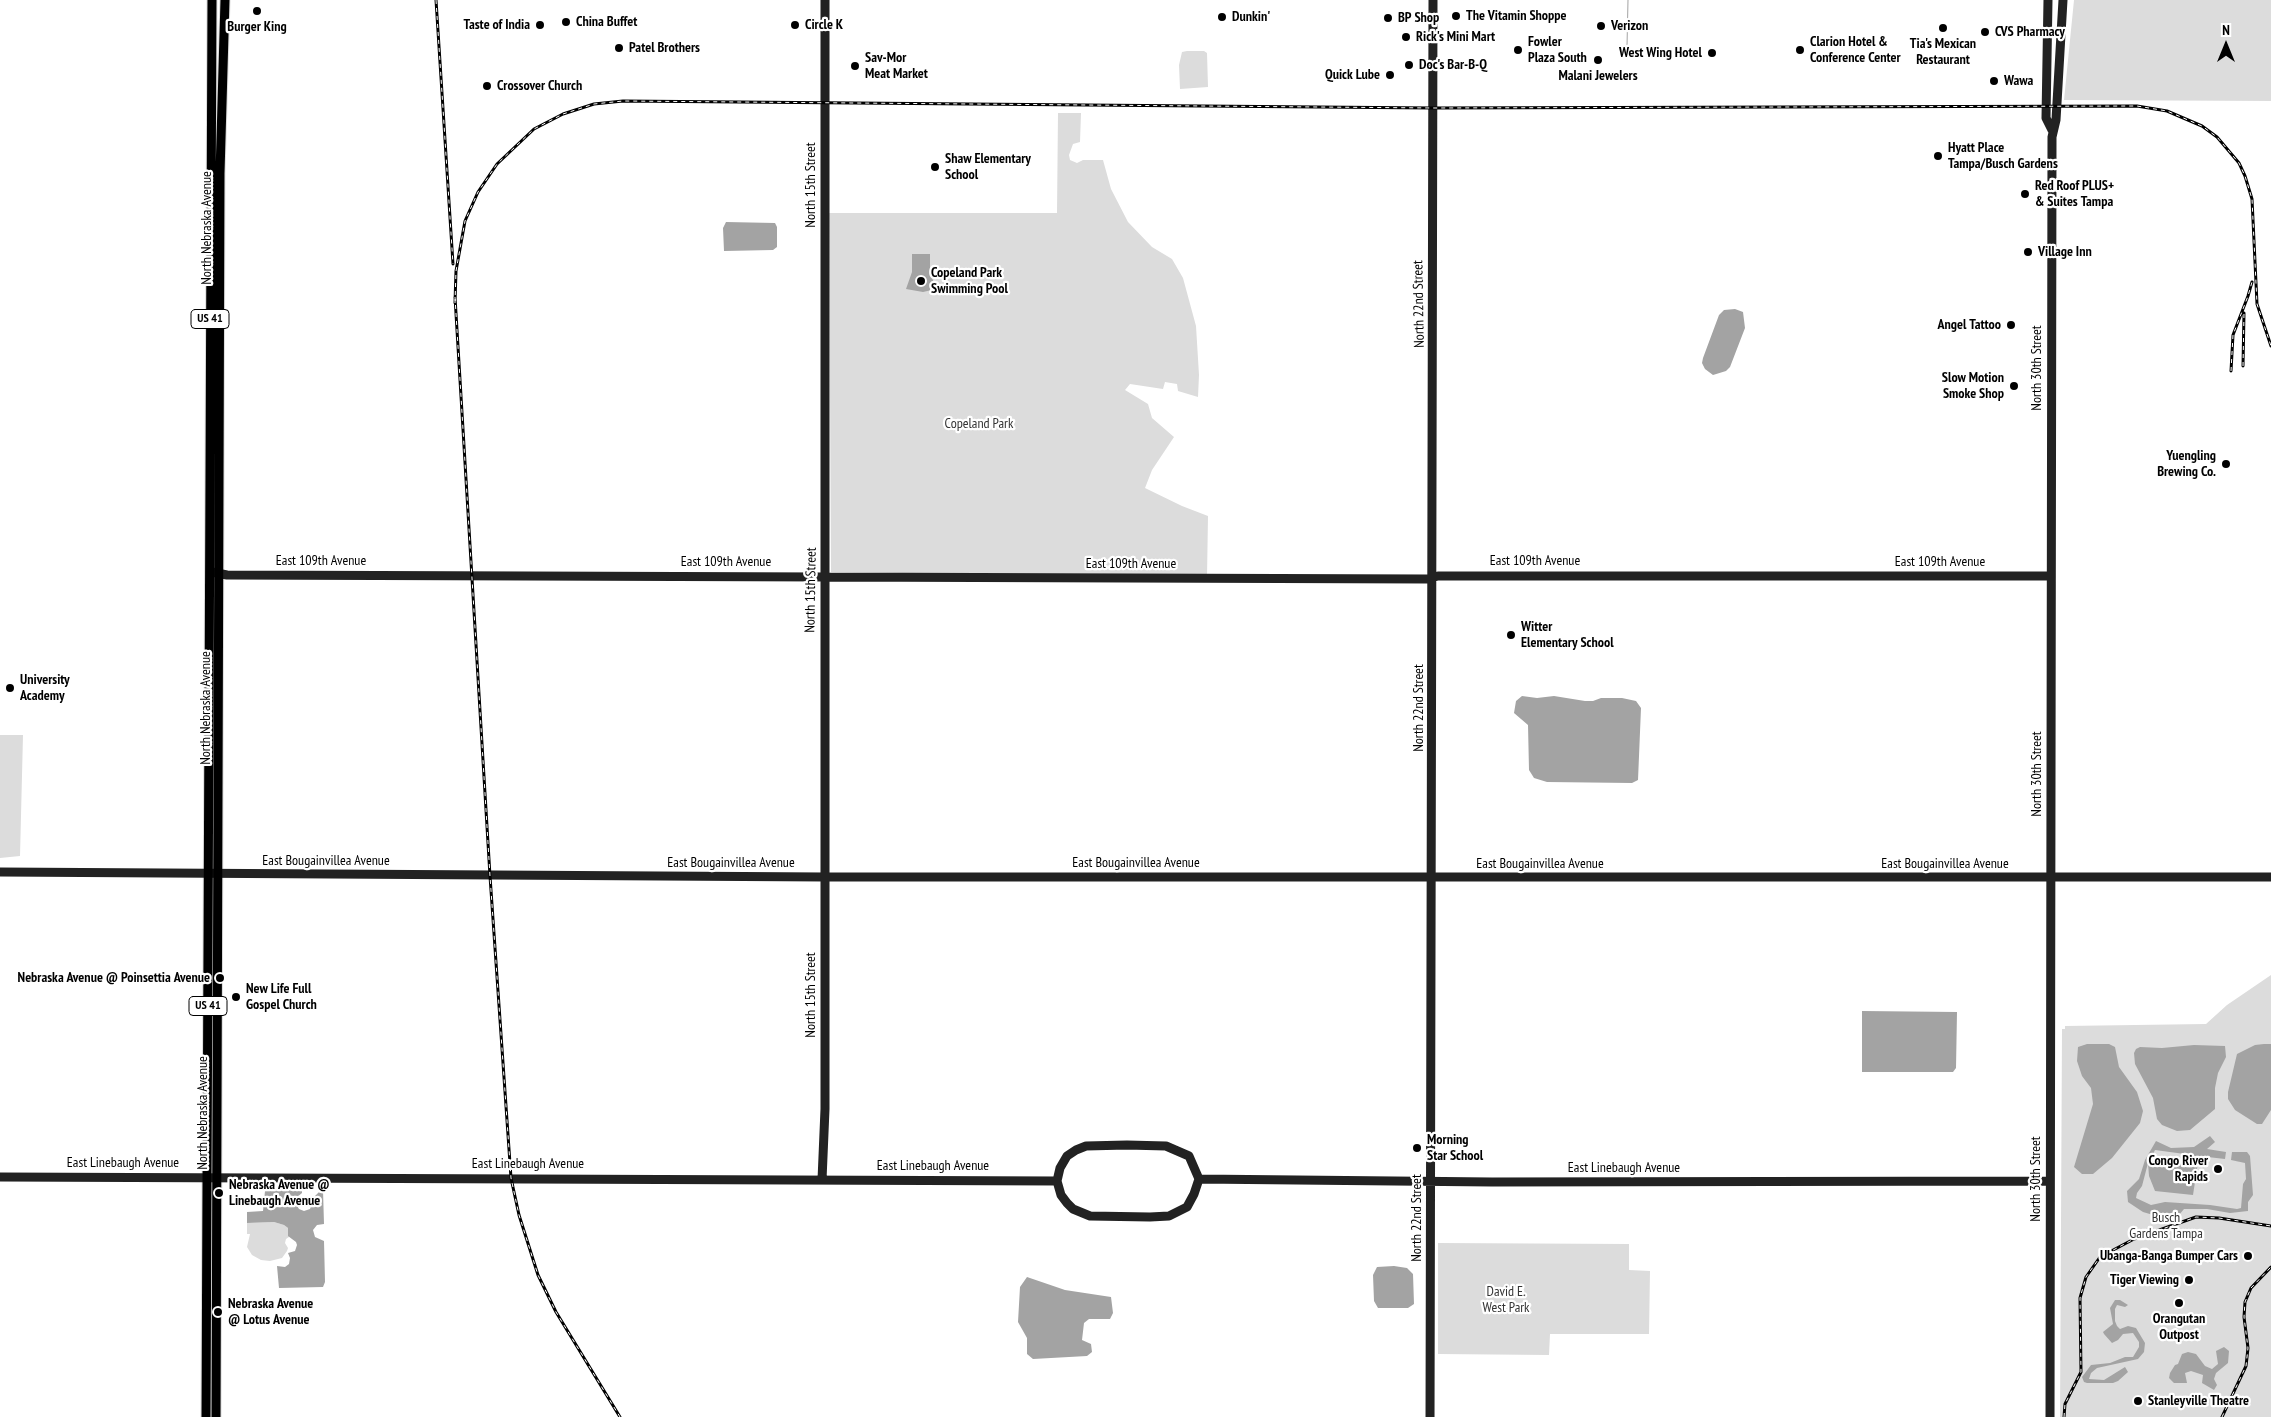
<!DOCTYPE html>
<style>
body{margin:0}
#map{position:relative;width:2271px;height:1417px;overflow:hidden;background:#fff;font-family:"PT Sans Narrow",sans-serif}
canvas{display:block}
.north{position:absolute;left:2201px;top:20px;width:50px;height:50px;-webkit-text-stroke:4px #fff;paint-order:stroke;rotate:0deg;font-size:14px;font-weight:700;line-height:20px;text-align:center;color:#000}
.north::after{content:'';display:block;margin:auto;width:18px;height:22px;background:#000;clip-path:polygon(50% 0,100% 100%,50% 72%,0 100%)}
</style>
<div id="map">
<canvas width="2271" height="1417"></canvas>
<div class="north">N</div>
</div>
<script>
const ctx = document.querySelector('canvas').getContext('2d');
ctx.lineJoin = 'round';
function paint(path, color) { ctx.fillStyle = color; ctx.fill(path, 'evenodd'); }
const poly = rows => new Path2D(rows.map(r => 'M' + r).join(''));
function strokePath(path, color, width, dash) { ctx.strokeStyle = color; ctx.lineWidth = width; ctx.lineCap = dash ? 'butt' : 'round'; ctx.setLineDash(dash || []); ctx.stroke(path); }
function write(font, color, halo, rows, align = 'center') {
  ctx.font = font + ' "PT Sans Narrow",sans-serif'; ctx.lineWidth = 4.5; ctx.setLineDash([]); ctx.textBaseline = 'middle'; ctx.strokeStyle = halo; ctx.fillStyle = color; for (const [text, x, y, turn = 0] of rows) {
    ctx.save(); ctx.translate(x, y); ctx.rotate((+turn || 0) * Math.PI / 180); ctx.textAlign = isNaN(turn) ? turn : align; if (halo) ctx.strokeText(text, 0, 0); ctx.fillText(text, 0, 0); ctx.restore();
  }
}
paint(poly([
 [2074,0,2271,0,2271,101,2064,100],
 [1187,51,1204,51,1207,53,1208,87,1180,89,1179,65,1182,52],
 [1058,113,1081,113,1080,142,1073,144,1069,155,1070,160,1077,163,1083,160,1103,160,1111,189,1128,222,1152,247,1172,259,1183,278,1196,326,1199,375,1198,397,1178,391,1177,384,1165,382,1163,389,1130,384,1125,390,1148,404,1152,418,1174,437,1152,470,1145,488,1182,506,1208,516,1207,577,831,572,829,213,1057,213],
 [0,735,23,735,20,856,0,858],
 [2271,975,2271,1417,2060,1417,2062,1029,2065,1029,2065,1026,2206,1024,2227,1005],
 [274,1222,284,1225,288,1228,289,1237,286,1239,285,1243,288,1248,287,1251,282,1258,270,1261,261,1260,252,1255,247,1247,250,1234,247,1234,247,1223],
 [1438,1243,1629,1244,1629,1270,1650,1271,1649,1334,1550,1334,1549,1355,1438,1354]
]), '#dcdcdc');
paint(poly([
 [726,222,775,223,777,227,777,247,773,250,724,251,723,228],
 [912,254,930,254,930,272,936,289,923,292,906,289,912,272],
 [1735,309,1743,312,1745,328,1730,367,1726,371,1713,375,1705,369,1702,363,1703,358,1719,315,1724,310],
 [1522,696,1537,698,1554,696,1585,701,1593,701,1601,698,1622,698,1636,701,1641,708,1638,780,1632,783,1547,782,1534,778,1529,770,1528,725,1514,713,1516,701],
 [1862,1011,1957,1012,1956,1068,1953,1072,1862,1072],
 [2087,1044,2109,1044,2115,1047,2119,1067,2137,1092,2143,1111,2140,1123,2112,1158,2093,1174,2082,1174,2074,1167,2093,1104,2091,1088,2082,1076,2077,1061,2078,1047],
 [2264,1044,2271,1044,2271,1110,2262,1124,2257,1124,2235,1110,2228,1099,2228,1092,2237,1054,2255,1045],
 [2194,1045,2225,1046,2226,1057,2218,1073,2215,1088,2215,1109,2190,1130,2177,1131,2162,1125,2157,1119,2153,1098,2135,1064,2134,1053,2136,1049,2140,1047,2162,1048],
 [2210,1136,2215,1142,2207,1149,2226,1152,2225,1159,2199,1156,2193,1195,2155,1191,2149,1176,2148,1163,2142,1186,2137,1193,2136,1198,2151,1205,2165,1202,2210,1205,2237,1209,2241,1208,2243,1184,2246,1179,2245,1163,2231,1160,2232,1152,2247,1152,2250,1156,2253,1195,2248,1202,2248,1211,2230,1213,2207,1209,2184,1209,2179,1215,2173,1217,2160,1217,2143,1212,2128,1202,2127,1191,2139,1179,2145,1160,2156,1141,2171,1148,2194,1147],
 [2155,1150,2192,1155,2192,1158,2184,1161,2154,1158,2149,1162],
 [275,1188,302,1189,302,1193,296,1198,296,1204,299,1209,304,1211,310,1209,314,1197,321,1190,323,1190,324,1224,317,1225,313,1230,315,1237,324,1241,325,1282,323,1287,279,1288,277,1266,285,1267,289,1264,290,1258,288,1253,295,1251,297,1245,296,1242,288,1236,288,1228,284,1225,274,1222,247,1223,247,1212,263,1211,265,1191],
 [1394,1266,1407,1268,1413,1274,1414,1304,1408,1308,1378,1308,1374,1301,1373,1275,1377,1267],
 [1027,1277,1065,1290,1111,1297,1113,1313,1110,1319,1089,1319,1084,1323,1082,1340,1091,1344,1092,1352,1087,1356,1033,1359,1027,1354,1027,1338,1018,1322,1020,1287],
 [2115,1300,2120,1300,2128,1305,2125,1307,2117,1305,2115,1309,2115,1321,2117,1326,2120,1329,2128,1326,2136,1328,2145,1343,2144,1352,2138,1359,2097,1368,2091,1373,2089,1379,2104,1380,2125,1367,2128,1372,2118,1381,2113,1383,2087,1383,2084,1382,2082,1377,2091,1365,2110,1363,2125,1357,2133,1357,2139,1347,2139,1342,2133,1333,2123,1334,2118,1340,2112,1343,2104,1334,2103,1332,2113,1324,2110,1308],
 [2224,1347,2229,1351,2228,1363,2216,1373,2214,1379,2217,1385,2214,1390,2202,1383,2203,1375,2191,1371,2185,1373,2187,1383,2174,1383,2169,1378,2170,1373,2175,1365,2178,1364,2182,1354,2188,1352,2196,1354,2205,1366,2212,1369,2218,1364,2216,1351]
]), '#a3a3a3');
strokePath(poly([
 [1627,47,1628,0]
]), '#a3a3a3', 1);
const primary = poly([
 [206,1417,212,0],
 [216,1417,220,173,225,0]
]);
strokePath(primary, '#dbdbdb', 11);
strokePath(poly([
 [2048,0,2046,118,2052,130],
 [212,572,227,575,1427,579,1438,576,2051,576],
 [0,872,825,877,2271,877],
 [0,1177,1057,1181],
 [1199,1179,1492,1182,2050,1181],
 [822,1180,825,1109,825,0],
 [1057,1181,1061,1195,1067,1203,1073,1209,1090,1216,1150,1217,1169,1216,1187,1207,1194,1194,1199,1179],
 [1057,1181,1060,1168,1067,1156,1076,1150,1086,1146,1127,1145,1166,1146,1189,1156,1199,1179],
 [1430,1417,1433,0],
 [2050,1417,2052,137,2056,120,2063,0]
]), '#222', 9);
strokePath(primary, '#000', 9);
const rail = poly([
 [436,0,453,264],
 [455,297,490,876,511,1178,519,1215,538,1275,556,1312,620,1417],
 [455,303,456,271,465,221,478,192,497,164,534,129,563,114,594,104,623,101,1433,108,2137,106,2167,111,2202,126,2217,137,2239,163,2245,176,2252,199,2257,304,2271,346],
 [2243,366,2244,313],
 [2231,371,2233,335,2248,296,2252,282],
 [2064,1417,2065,1404,2081,1372,2080,1298,2086,1277,2100,1257,2134,1239,2196,1217,2219,1218,2271,1226],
 [2222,1417,2246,1366,2248,1348,2244,1317,2245,1302,2251,1288,2271,1267]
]);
strokePath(rail, '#000', 3);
strokePath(rail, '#fff', 1, [4]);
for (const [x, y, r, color] of [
 [257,11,5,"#000"],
 [1456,16,5,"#000"],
 [1222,17,5,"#000"],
 [1388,18,5,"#000"],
 [566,22,5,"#000"],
 [540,25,5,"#000"],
 [795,25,5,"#000"],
 [1601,26,5,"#000"],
 [1943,28,5,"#000"],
 [1985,32,5,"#000"],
 [1406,37,5,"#000"],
 [619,48,5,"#000"],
 [1518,50,5,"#000"],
 [1800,50,5,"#000"],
 [1712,53,5,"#000"],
 [1598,60,5,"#000"],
 [1409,65,5,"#000"],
 [855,66,5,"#000"],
 [1390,75,5,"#000"],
 [1994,81,5,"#000"],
 [487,86,5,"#000"],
 [1938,156,5,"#000"],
 [935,167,5,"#000"],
 [2025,194,5,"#000"],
 [2028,252,5,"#000"],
 [921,281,5,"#000"],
 [2011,325,5,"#000"],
 [2014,386,5,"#000"],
 [2226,464,5,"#000"],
 [1511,635,5,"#000"],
 [10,688,5,"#000"],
 [220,978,5,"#000"],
 [236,997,5,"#000"],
 [1417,1148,5,"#000"],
 [2218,1169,5,"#000"],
 [219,1193,5,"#000"],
 [2248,1256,5,"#000"],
 [2189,1280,5,"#000"],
 [2179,1303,5,"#000"],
 [218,1312,5,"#000"],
 [2138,1401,5,"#000"]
]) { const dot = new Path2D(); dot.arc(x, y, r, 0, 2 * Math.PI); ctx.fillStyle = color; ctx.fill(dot); strokePath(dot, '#fff', 2); }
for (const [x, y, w] of [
 [210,319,38],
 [208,1006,38]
]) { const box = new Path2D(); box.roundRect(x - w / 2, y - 9.5, w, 19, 4); ctx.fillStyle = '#fff'; ctx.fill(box); strokePath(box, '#000', 1); }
write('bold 12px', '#000', null, [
 ["US 41",210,319],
 ["US 41",208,1006]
]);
write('bold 14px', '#000', '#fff', [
 ["The Vitamin Shoppe",1466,16],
 ["Dunkin'",1232,17],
 ["BP Shop",1398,18],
 ["China Buffet",576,22],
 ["Taste of India",530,25,"right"],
 ["Circle K",805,25],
 ["Verizon",1611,26],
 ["Burger King",257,27,"center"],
 ["CVS Pharmacy",1995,32],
 ["Rick's Mini Mart",1416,37],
 ["Fowler",1528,42],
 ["Plaza South",1528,58],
 ["Clarion Hotel &",1810,42],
 ["Conference Center",1810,58],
 ["Tia's Mexican",1943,44,"center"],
 ["Restaurant",1943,60,"center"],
 ["Patel Brothers",629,48],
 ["West Wing Hotel",1702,53,"right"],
 ["Sav-Mor",865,58],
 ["Meat Market",865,74],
 ["Doc's Bar-B-Q",1419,65],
 ["Quick Lube",1380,75,"right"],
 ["Malani Jewelers",1598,76,"center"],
 ["Wawa",2004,81],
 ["Crossover Church",497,86],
 ["Hyatt Place",1948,148],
 ["Tampa/Busch Gardens",1948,164],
 ["Shaw Elementary",945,159],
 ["School",945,175],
 ["Red Roof PLUS+",2035,186],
 ["& Suites Tampa",2035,202],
 ["Village Inn",2038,252],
 ["Copeland Park",931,273],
 ["Swimming Pool",931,289],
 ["Angel Tattoo",2001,325,"right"],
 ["Slow Motion",2004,378,"right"],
 ["Smoke Shop",2004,394,"right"],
 ["Yuengling",2216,456,"right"],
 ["Brewing Co.",2216,472,"right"],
 ["Witter",1521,627],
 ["Elementary School",1521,643],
 ["University",20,680],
 ["Academy",20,696],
 ["Nebraska Avenue @ Poinsettia Avenue",210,978,"right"],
 ["New Life Full",246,989],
 ["Gospel Church",246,1005],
 ["Morning",1427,1140],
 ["Star School",1427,1156],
 ["Congo River",2208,1161,"right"],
 ["Rapids",2208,1177,"right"],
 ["Nebraska Avenue @",229,1185],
 ["Linebaugh Avenue",229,1201],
 ["Ubanga-Banga Bumper Cars",2238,1256,"right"],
 ["Tiger Viewing",2179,1280,"right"],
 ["Nebraska Avenue",228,1304],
 ["@ Lotus Avenue",228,1320],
 ["Orangutan",2179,1319,"center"],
 ["Outpost",2179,1335,"center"],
 ["Stanleyville Theatre",2148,1401]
], 'left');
write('14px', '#000', '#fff', [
 ["North 15th Street",811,185,-90],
 ["North Nebraska Avenue",207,228,-90],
 ["North 22nd Street",1419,304,-91],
 ["North 30th Street",2037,368,-90],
 ["East 109th Avenue",321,561],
 ["East 109th Avenue",1535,561],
 ["East 109th Avenue",726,562],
 ["East 109th Avenue",1940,562],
 ["East 109th Avenue",1131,564],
 ["North 15th Street",811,590,-89],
 ["North Nebraska Avenue",206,708,-90],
 ["North 22nd Street",1419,708,-90],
 ["North 30th Street",2037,774,-90],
 ["East Bougainvillea Avenue",326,861],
 ["East Bougainvillea Avenue",731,863],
 ["East Bougainvillea Avenue",1136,863],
 ["East Bougainvillea Avenue",1540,864],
 ["East Bougainvillea Avenue",1945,864],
 ["North 15th Street",811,995,-90],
 ["North Nebraska Avenue",203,1113,-90],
 ["East Linebaugh Avenue",123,1163],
 ["East Linebaugh Avenue",528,1164],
 ["East Linebaugh Avenue",933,1166],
 ["East Linebaugh Avenue",1624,1168],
 ["North 30th Street",2036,1179,-90],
 ["North 22nd Street",1417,1218,-90]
]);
write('14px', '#333', '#fff', [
 ["Copeland Park",979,424],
 ["Busch",2166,1218],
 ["Gardens Tampa",2166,1234],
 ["David E.",1506,1292],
 ["West Park",1506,1308]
]);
</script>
